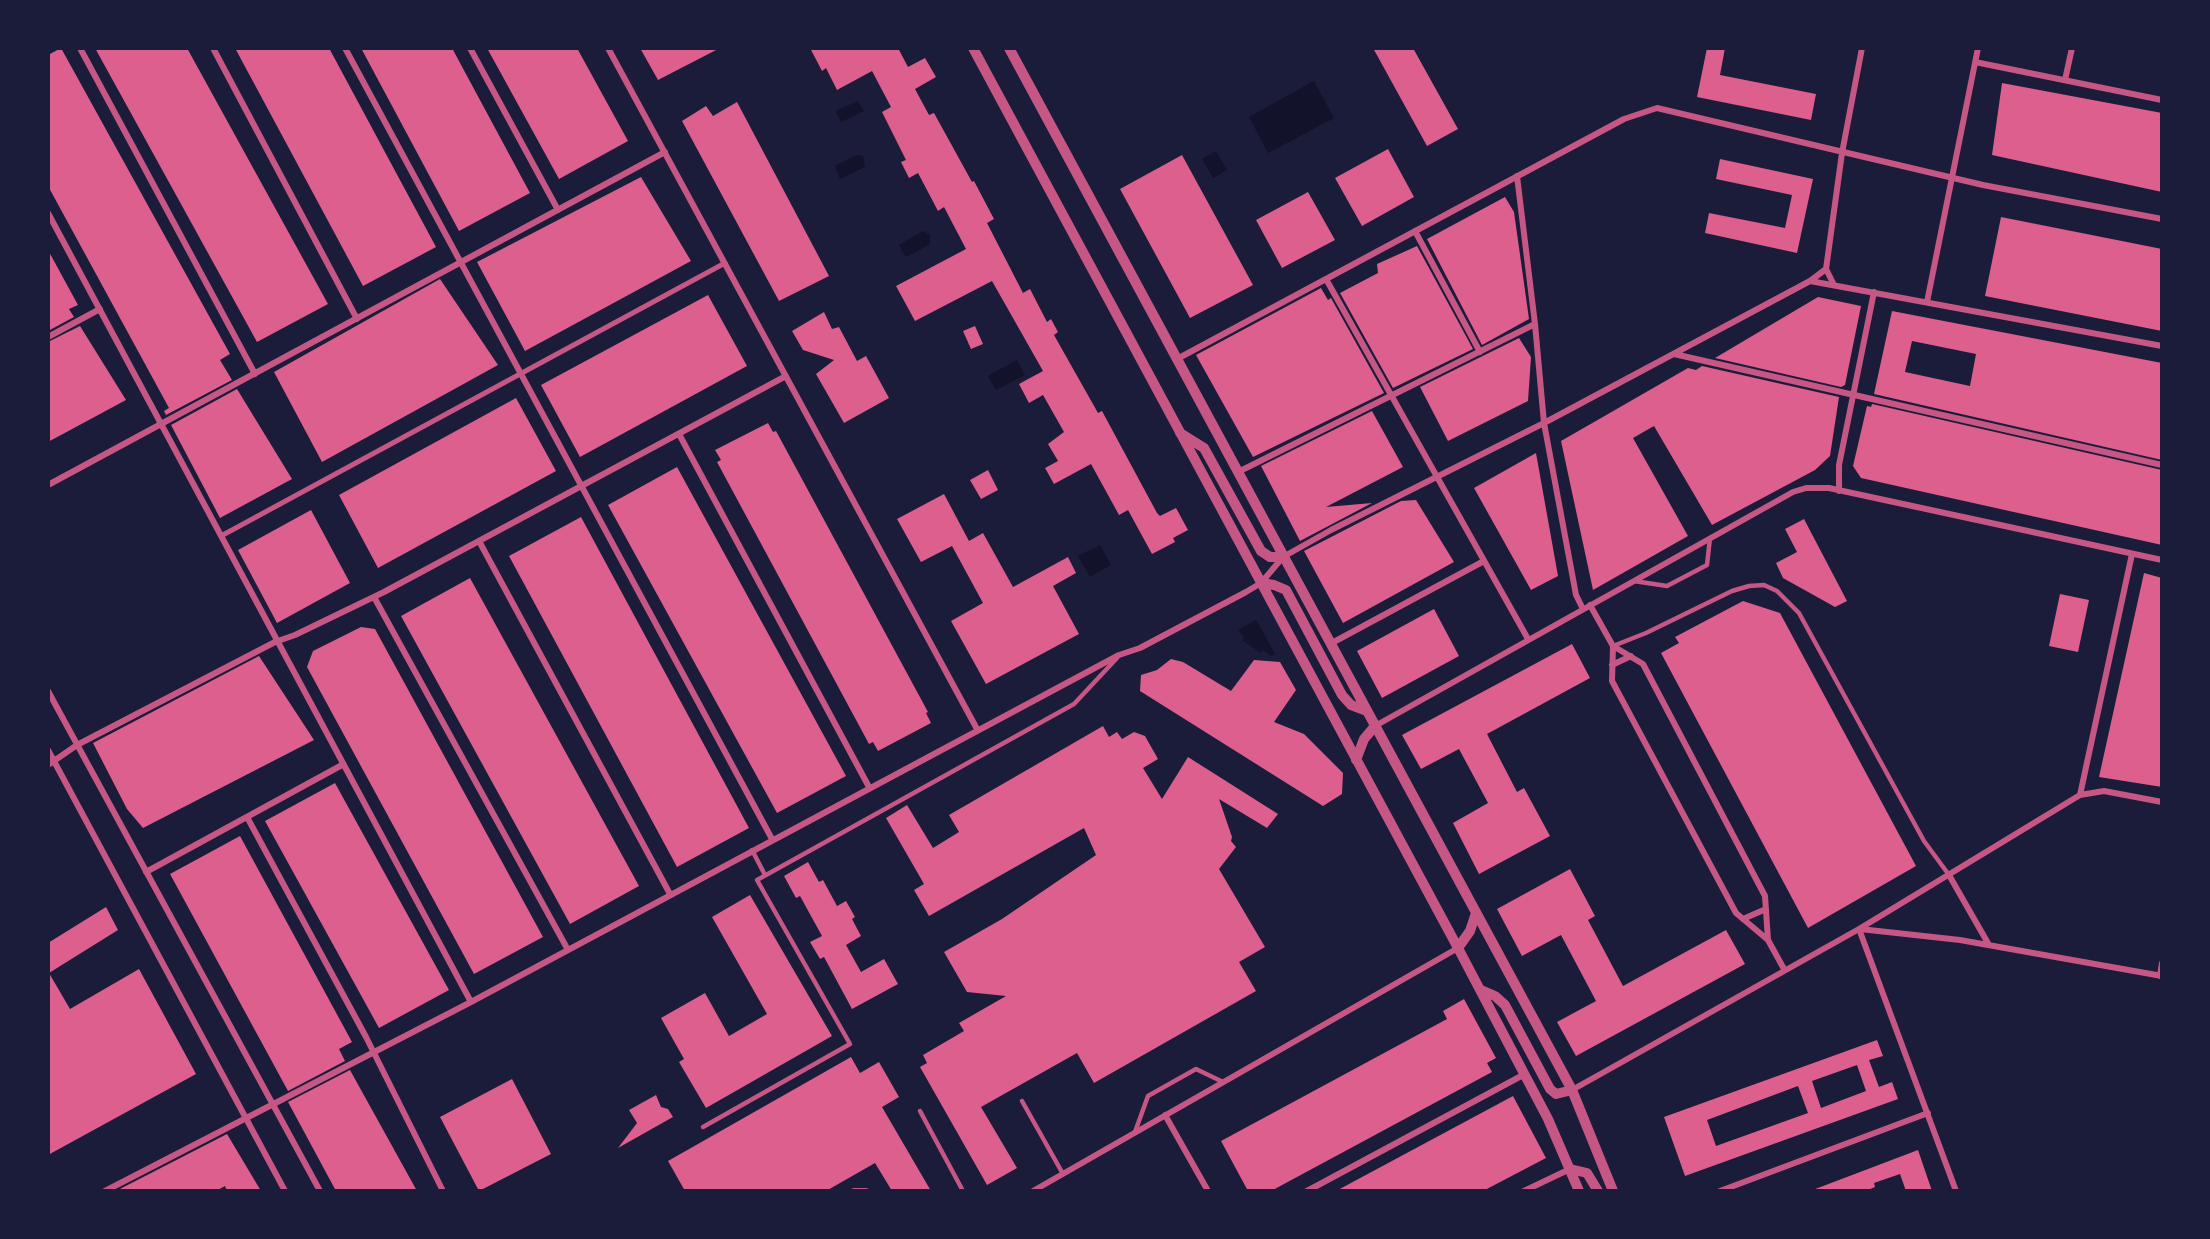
<!DOCTYPE html>
<style>
body{margin:0}
#map{position:relative;width:2210px;height:1239px;overflow:hidden;background:#1b1b3a;font-family:"Fira Sans Condensed",sans-serif}
canvas{display:block}
.frame{position:absolute;inset:0;border:50px solid #1b1b3a;pointer-events:none}
</style>
<div id="map">
<canvas width="2210" height="1239"></canvas>
<div class="frame"></div>
</div>
<script>
const ctx = document.querySelector('canvas').getContext('2d');
ctx.lineJoin = 'round';
function paint(path, color) { ctx.fillStyle = color; ctx.fill(path, 'evenodd'); }
const poly = rows => new Path2D(rows.map(r => 'M' + r).join(''));
function strokePath(path, color, width, dash) { ctx.strokeStyle = color; ctx.lineWidth = width; ctx.lineCap = dash ? 'butt' : 'round'; ctx.setLineDash(dash || []); ctx.stroke(path); }
paint(poly([
 [1314,81,1334,118,1268,153,1249,117],
 [858,101,864,111,841,122,836,111],
 [1216,151,1227,170,1213,178,1202,159],
 [856,155,863,156,865,167,840,179,835,166],
 [923,231,930,235,930,244,906,257,899,245],
 [1017,360,1025,375,996,390,988,376],
 [1100,545,1111,565,1090,577,1078,556],
 [1256,620,1275,654,1271,656,1263,650,1261,653,1242,640,1244,637,1238,630]
]), '#12122b');
paint(poly([
 [61,48,230,354,220,360,232,380,166,415,164,411,169,408,48,186,48,55],
 [95,48,187,48,328,304,257,342],
 [235,48,329,48,436,247,363,286],
 [361,48,452,48,530,193,459,231],
 [487,48,577,48,628,141,559,179],
 [640,48,720,48,658,80],
 [810,48,898,48,908,67,925,58,936,77,915,89,929,115,934,113,972,182,974,181,994,219,987,223,1023,293,1030,289,1047,322,1051,319,1058,332,1054,335,1098,413,1102,411,1157,513,1160,516,1176,508,1188,530,1173,538,1175,542,1152,554,1128,510,1119,515,1091,464,1054,484,1045,468,1058,461,1048,444,1064,432,1043,395,1029,403,1019,384,1043,371,992,281,915,321,896,286,966,249,944,207,938,211,918,173,909,178,901,162,906,160,882,112,891,107,872,71,837,90,826,68,822,71],
 [1373,48,1413,48,1458,129,1427,146],
 [1707,48,1725,48,1720,75,1816,94,1811,120,1697,97],
 [2002,83,2162,113,2162,192,1992,155],
 [737,102,829,276,779,301,682,121,706,106,713,116],
 [1388,149,1414,197,1362,226,1335,178],
 [1182,155,1253,285,1190,318,1120,189],
 [1720,159,1813,179,1797,253,1705,233,1709,213,1785,228,1792,195,1716,179],
 [641,177,691,261,525,351,477,262],
 [1308,192,1335,240,1282,268,1256,220],
 [1505,197,1514,212,1529,319,1482,345,1427,239],
 [2001,217,2162,249,2162,331,1985,296],
 [1417,246,1473,349,1393,388,1340,293,1378,273,1377,264],
 [48,250,78,305,69,309,74,317,48,331],
 [440,279,498,365,322,462,274,372],
 [1321,288,1328,300,1331,298,1384,393,1253,457,1196,355],
 [708,295,747,366,580,457,541,385],
 [1818,297,1861,306,1845,385,1841,387,1715,358],
 [1892,311,2162,363,2162,460,1874,394],
 [1912,341,1976,354,1970,386,1905,372],
 [824,312,832,329,839,327,857,361,866,356,889,398,844,423,816,374,834,360,803,350,792,331],
 [80,326,126,400,48,442,48,342],
 [975,326,983,344,971,349,963,331],
 [1519,338,1531,357,1528,401,1448,441,1420,387],
 [1702,366,1839,397,1830,456,1815,470,1712,525,1654,426,1633,438,1688,536,1593,590,1561,441,1688,368,1696,370],
 [237,389,292,479,220,518,171,425],
 [516,398,556,471,378,568,339,495],
 [1872,404,2162,470,2162,545,1861,478,1853,466,1867,406,1871,407],
 [1372,411,1403,467,1326,507,1372,503,1300,541,1261,466],
 [768,423,773,432,776,431,928,712,926,713,931,723,878,751,873,742,869,744,717,462,721,460,715,450],
 [1536,453,1558,576,1531,590,1474,488],
 [677,467,846,776,777,813,608,505],
 [988,470,998,490,981,499,970,480],
 [944,494,969,541,983,533,1013,587,1068,557,1076,573,1053,586,1079,634,986,684,951,621,983,603,952,546,921,562,897,519],
 [1416,500,1454,562,1343,623,1304,551,1401,501],
 [311,510,350,583,277,623,238,550],
 [581,517,749,828,677,867,509,556],
 [1804,519,1847,601,1835,607,1783,578,1776,563,1797,552,1785,529],
 [2144,573,2162,578,2162,787,2099,777],
 [470,578,639,886,570,924,401,616],
 [2060,594,2089,600,2078,652,2049,646],
 [1743,601,1780,613,1916,866,1808,928,1661,653,1679,643,1675,637],
 [1434,609,1459,656,1382,698,1357,651],
 [361,627,375,629,543,937,474,974,307,667,313,651],
 [1572,644,1590,678,1487,734,1517,792,1524,788,1550,836,1479,874,1453,823,1488,803,1459,749,1421,769,1402,735],
 [259,656,314,740,143,828,127,809,93,743],
 [1171,659,1183,662,1231,691,1254,660,1280,662,1296,690,1274,722,1304,734,1343,773,1342,794,1323,806,1140,691,1141,675,1157,670],
 [1103,726,1109,737,1117,732,1122,739,1134,732,1145,736,1158,759,1143,768,1162,799,1188,757,1278,814,1267,828,1219,799,1232,837,1231,841,1236,847,1219,869,1265,947,1239,962,1256,991,1094,1083,1077,1053,981,1107,1017,1168,987,1185,920,1067,927,1063,923,1055,964,1031,959,1023,1006,996,967,992,944,952,1002,919,1096,855,1084,828,929,916,914,890,924,884,886,818,907,805,933,848,959,832,949,815],
 [335,783,449,990,379,1028,265,821],
 [240,836,352,1042,339,1049,345,1061,288,1091,170,874],
 [808,862,819,882,823,880,837,906,846,901,855,917,852,919,861,936,846,945,861,972,884,959,898,984,852,1009,824,957,820,959,810,942,822,936,800,896,796,898,784,876],
 [1570,869,1595,916,1588,920,1623,986,1726,930,1745,964,1576,1056,1557,1022,1596,1001,1561,935,1522,956,1497,909],
 [750,895,832,1036,706,1108,679,1062,684,1059,661,1018,705,993,729,1036,767,1014,712,917],
 [106,907,118,930,49,973,70,1009,139,969,196,1074,48,1155,48,943],
 [1464,999,1496,1058,1487,1063,1492,1072,1271,1191,1248,1191,1221,1141,1447,1019,1443,1011],
 [1877,1040,1883,1056,1869,1060,1879,1087,1892,1082,1898,1099,1685,1176,1664,1117],
 [1857,1065,1866,1091,1821,1108,1812,1081],
 [1798,1086,1808,1113,1716,1146,1707,1120],
 [851,1057,860,1073,879,1062,899,1097,882,1107,931,1191,892,1191,875,1163,826,1191,685,1191,668,1161],
 [350,1070,417,1191,336,1191,288,1102],
 [512,1079,551,1154,479,1191,440,1117],
 [656,1095,661,1107,668,1109,673,1117,618,1148,637,1123,629,1110],
 [1513,1096,1546,1158,1483,1191,1336,1191],
 [227,1134,261,1191,227,1191,225,1186,216,1191,116,1191],
 [1918,1150,1932,1191,1906,1191,1900,1174,1874,1183,1875,1187,1865,1191,1810,1191]
]), '#dd5f8e');
strokePath(poly([
 [1634,581,1667,586,1707,565,1710,538],
 [1613,646,1646,633,1732,591,1749,586,1764,585,1777,591,1799,613,1924,841,1949,875],
 [752,850,765,875],
 [1022,1101,1063,1174],
 [920,1111,963,1191],
 [703,1127,850,1044,757,880,1074,704,1117,658],
 [1135,1132,1148,1096,1196,1069,1223,1082]
]), '#c65784', 4.5);
strokePath(poly([
 [221,536,725,263]
]), '#c65784', 5);
strokePath(poly([
 [80,48,255,374],
 [213,48,357,319],
 [345,48,772,839],
 [470,48,558,210],
 [608,48,977,729],
 [1975,62,2162,100],
 [2065,80,2072,48],
 [1517,176,1535,324,1544,423,1576,595,1583,609],
 [48,213,471,1002],
 [1415,231,1480,352],
 [1326,279,1528,639],
 [1810,281,2162,346],
 [1834,285,1826,269,1842,153,1862,48],
 [1927,302,1978,48],
 [48,337,100,309],
 [1674,354,2162,465],
 [1177,359,1624,119,1657,108,1983,185,2162,219],
 [679,434,869,787],
 [1238,472,1535,324],
 [48,485,665,152],
 [1839,491,1839,465,1874,292],
 [479,541,670,894],
 [374,597,568,950],
 [1590,605,1613,646,1643,664,1765,896,1768,940],
 [1330,644,1484,561],
 [1613,646,1612,681,1736,913,1768,940,1784,969],
 [1612,665,1631,656],
 [48,691,320,1191],
 [1375,726,1793,492,1806,488,1829,488,2162,560],
 [48,750,285,1191],
 [48,765,77,745,275,642,295,635,384,592,786,376],
 [2080,795,2132,554],
 [247,817,366,1037,443,1191],
 [146,872,342,765],
 [1949,875,1989,945],
 [1743,919,1766,909],
 [1859,929,1956,1191],
 [1860,929,1960,940,2162,976],
 [2160,976,2162,963],
 [1572,1090,1859,929,2080,795,2104,791,2162,802],
 [1165,1115,1208,1191],
 [105,1191,471,1002,1119,655,1140,648,1246,592,1261,583,1283,557,1331,530,1544,423,1810,281,1826,269],
 [854,1191,866,1191],
 [1033,1191,1458,948],
 [1307,1191,1525,1074],
 [1524,1191,1570,1169],
 [1720,1191,1928,1113]
]), '#c65784', 6);
strokePath(poly([
 [973,48,1458,948,1548,1119,1579,1191],
 [1009,48,1572,1090,1613,1191],
 [1180,433,1204,448,1261,551,1270,557,1283,557],
 [1261,583,1274,585,1286,590,1342,695,1351,705,1367,711],
 [1356,760,1364,739,1375,726],
 [1458,948,1470,931,1476,913],
 [1481,990,1495,996,1505,1005,1550,1089,1556,1094,1572,1090],
 [1570,1169,1587,1173,1598,1191]
]), '#c65784', 10);
</script>
